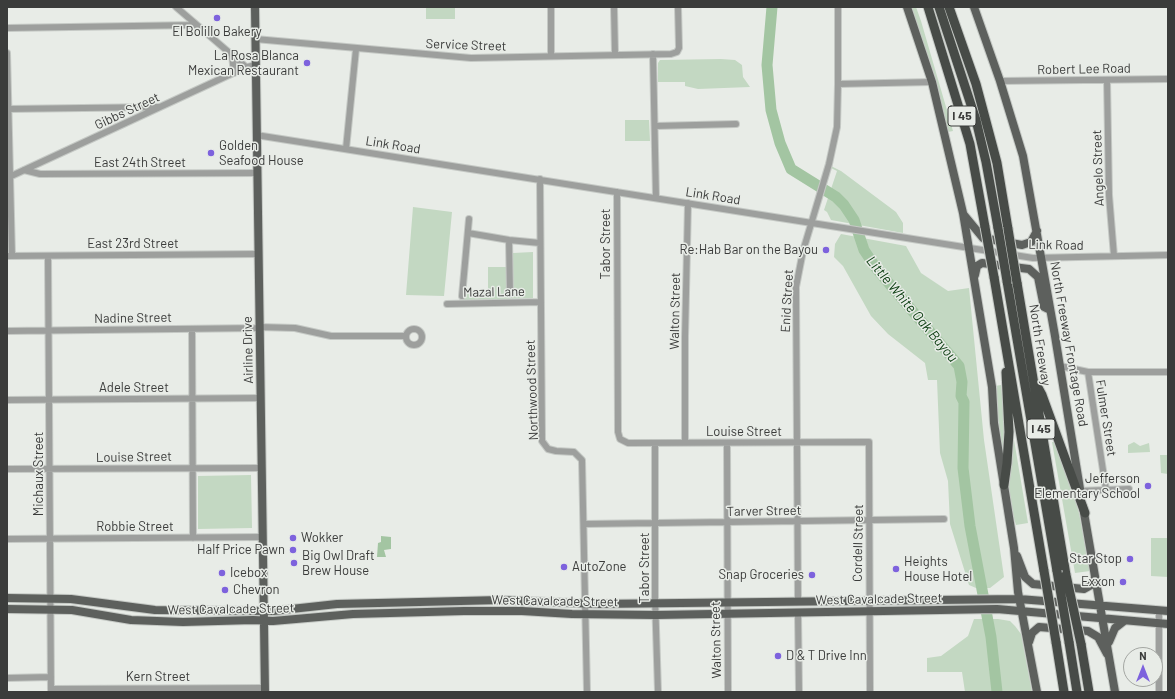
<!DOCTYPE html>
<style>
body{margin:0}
#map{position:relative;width:1175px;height:699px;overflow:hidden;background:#e8ece7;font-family:Barlow,sans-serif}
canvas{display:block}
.frame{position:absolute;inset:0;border:8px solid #3b3c3b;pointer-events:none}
.north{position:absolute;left:1123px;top:647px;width:40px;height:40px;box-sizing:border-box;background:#e8ece7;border:1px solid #a3a6a2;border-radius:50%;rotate:0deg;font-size:11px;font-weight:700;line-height:16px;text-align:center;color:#3b3c3b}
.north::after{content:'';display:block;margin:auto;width:14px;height:18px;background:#7d62dd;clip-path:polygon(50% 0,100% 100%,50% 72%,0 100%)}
</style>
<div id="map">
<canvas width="1175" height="699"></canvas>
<div class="frame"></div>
<div class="north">N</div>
</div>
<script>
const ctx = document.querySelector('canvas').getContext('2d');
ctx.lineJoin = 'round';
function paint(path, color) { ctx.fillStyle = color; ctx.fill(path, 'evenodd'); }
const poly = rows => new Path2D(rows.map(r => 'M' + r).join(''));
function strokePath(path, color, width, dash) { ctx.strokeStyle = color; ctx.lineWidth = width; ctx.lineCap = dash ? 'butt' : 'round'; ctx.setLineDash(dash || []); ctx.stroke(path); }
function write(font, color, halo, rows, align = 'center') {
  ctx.font = font + ' Barlow,sans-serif'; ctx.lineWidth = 3; ctx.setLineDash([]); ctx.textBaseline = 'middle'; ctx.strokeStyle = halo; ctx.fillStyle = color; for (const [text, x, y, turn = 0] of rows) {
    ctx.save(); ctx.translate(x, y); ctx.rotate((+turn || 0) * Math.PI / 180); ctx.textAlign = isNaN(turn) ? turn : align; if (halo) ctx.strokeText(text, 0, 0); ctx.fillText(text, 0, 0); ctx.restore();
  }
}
paint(poly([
 [426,7,455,7,455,19,426,19],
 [911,7,916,7,921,21,953,131,948,132],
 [721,59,735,60,742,65,743,77,750,87,698,89,685,86,685,82,658,82,658,63,660,60],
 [625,120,649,120,650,141,625,141],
 [831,166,841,171,896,212,903,223,903,233,831,220,827,212,824,210,837,171,831,168],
 [413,207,452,212,444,296,406,295],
 [841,234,906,246,921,273,948,291,969,288,984,440,1004,577,990,588,976,588,969,585,950,524,948,481,940,453,937,380,928,380,925,363,888,334,871,316,843,266,834,257,835,244],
 [533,252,533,298,464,300,465,289,488,291,488,267,506,267,506,295,513,296,513,253],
 [1001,385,1005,424,1004,462,998,429,995,386],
 [1013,434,1028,523,1016,525,1009,502,1007,480],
 [1052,442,1055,442,1074,495,1079,513,1090,571,1075,573],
 [1134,442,1140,446,1149,443,1150,452,1128,453,1128,445],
 [1160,455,1168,455,1168,474,1161,473],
 [251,475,252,528,198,529,198,476],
 [1151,538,1168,538,1168,577,1151,576],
 [974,619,998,619,1010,621,1015,626,1021,634,1032,692,965,692,962,672,927,672,927,658,941,656,968,636]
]), '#c3d8c2');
paint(poly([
 [381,536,391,537,391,549,384,550,386,557,377,557,378,543,381,542]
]), '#a3c5a2');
strokePath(poly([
 [772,7,767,65,771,110,780,143,791,169,836,197,844,205,854,220,864,250,876,268,959,366,962,382,961,396,964,402,963,468,970,526,991,637,997,692]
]), '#a3c5a2', 11);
const minor = poly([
 [176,7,246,67],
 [551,7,551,56],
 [614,7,615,54],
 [7,28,196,25],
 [255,39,471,58,671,54,677,52,679,48,678,7],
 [7,53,12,256],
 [653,54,656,198],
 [232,55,234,73],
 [1107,80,1109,195,1114,256],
 [1000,81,1168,79],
 [838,84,932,82],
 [7,109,159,107],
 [655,126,736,124],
 [256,135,1033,258,1168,255],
 [346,149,356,49],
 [24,170,40,174,257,173],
 [7,178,244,68,255,65],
 [540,179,542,441,548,449,556,451,574,452,582,460,587,692],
 [617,192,618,432,620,439,628,443,869,442,870,692],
 [468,233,509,240,540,243],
 [509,240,510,294],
 [7,256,258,254],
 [48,256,51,692],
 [462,296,469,219],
 [447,304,541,302],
 [259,327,295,328,331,336,406,336],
 '406 337a8 8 0 1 1 16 0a8 8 0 1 1-16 0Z',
 [192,329,193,538],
 [7,331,259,328],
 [1060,366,1088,372,1168,372],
 [1088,372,1106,490],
 [7,400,260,398],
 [655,443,655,597,658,692],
 [685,443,685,337,688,203],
 [727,443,728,692],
 [7,469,261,468],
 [1080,491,1129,489],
 [584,524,944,519],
 [7,539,262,537],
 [798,601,796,287,803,251,829,164,837,127,838,84,838,7],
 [1159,610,1159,692],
 [798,613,799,692],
 [7,678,51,677],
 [51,689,264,688]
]);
const major = poly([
 [255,7,265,692],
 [907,7,932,82,963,213,992,387,994,423,1014,548,1018,592,1037,692],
 [974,7,1000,81,1023,156,1055,336,1081,495],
 [964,215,983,238,1022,245,1031,242,1037,231],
 [975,275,977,266,982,263,1029,269,1038,277,1044,307,1050,310],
 [1083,507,1115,692],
 [1017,556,1025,577,1033,584,1084,589,1093,584,1095,577],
 [7,598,71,599,155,610,273,611,337,604,501,600,597,604,1019,599,1168,611],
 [7,609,72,610,131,620,183,622,253,620,273,621,353,614,464,611,522,611,572,614,656,615,997,609,1168,624],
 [1029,642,1032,633,1039,627,1088,631,1098,637,1107,654],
 [1109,642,1115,628,1124,621]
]);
const highway = poly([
 [928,7,970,144,985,227],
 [939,7,976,120,986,162,998,228],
 [949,7,976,84,984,114,997,163,1008,229],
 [994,277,1044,571],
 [1007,281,1057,571],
 [1017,283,1066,575],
 [1036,384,1042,395,1085,513],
 [1004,485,1007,463,1009,432,1006,372],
 [1056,642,1064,692],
 [1069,642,1077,692],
 [1081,644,1089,692]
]);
strokePath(minor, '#c5c9c5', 8);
strokePath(major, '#c5c9c5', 10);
strokePath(highway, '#c5c9c5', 11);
strokePath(minor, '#9d9f9d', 6);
strokePath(major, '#5d605d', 8);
strokePath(highway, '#474b47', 9);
const highwayBridge = poly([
 [985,227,994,277],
 [998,228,1007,281],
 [1008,229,1017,283],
 [1044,571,1056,642],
 [1057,571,1069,642],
 [1066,575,1081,644]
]);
strokePath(highwayBridge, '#c5c9c5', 11, []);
strokePath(highwayBridge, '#474b47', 9);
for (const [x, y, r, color] of [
 [217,18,4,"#7d62dd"],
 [307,63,4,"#7d62dd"],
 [211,153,4,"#7d62dd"],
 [826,250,4,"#7d62dd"],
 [1148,486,4,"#7d62dd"],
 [293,538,4,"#7d62dd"],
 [293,550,4,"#7d62dd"],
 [1130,559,4,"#7d62dd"],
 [294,563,4,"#7d62dd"],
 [564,567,4,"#7d62dd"],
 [896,569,4,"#7d62dd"],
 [222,573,4,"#7d62dd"],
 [812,575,4,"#7d62dd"],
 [1123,582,4,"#7d62dd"],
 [225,590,4,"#7d62dd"],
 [778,656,4,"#7d62dd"]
]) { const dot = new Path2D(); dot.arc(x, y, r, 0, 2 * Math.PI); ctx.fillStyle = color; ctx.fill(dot); strokePath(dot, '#e8ece7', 1.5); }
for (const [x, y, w] of [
 [962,116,28],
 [1041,429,28]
]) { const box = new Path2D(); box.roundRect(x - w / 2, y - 10, w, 20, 3); ctx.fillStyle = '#e8ece7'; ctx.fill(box); strokePath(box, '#3b3c3b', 1); }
write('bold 12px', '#3b3c3b', null, [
 ["I 45",962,116],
 ["I 45",1041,429]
]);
write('13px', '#3b3c3b', '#e8ece7', [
 ["El Bolillo Bakery",217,32,"center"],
 ["La Rosa Blanca",299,56,"right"],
 ["Mexican Restaurant",299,71,"right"],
 ["Golden",219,146],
 ["Seafood House",219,161],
 ["Re:Hab Bar on the Bayou",818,250,"right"],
 ["Jefferson",1140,479,"right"],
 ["Elementary School",1140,494,"right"],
 ["Wokker",301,538],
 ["Half Price Pawn",285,550,"right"],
 ["Big Owl Draft",302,556],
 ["Brew House",302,571],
 ["Star Stop",1122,559,"right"],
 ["Heights",904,562],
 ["House Hotel",904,577],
 ["AutoZone",572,567],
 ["Icebox",230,573],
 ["Snap Groceries",804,575,"right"],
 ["Exxon",1115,582,"right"],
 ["Chevron",233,590],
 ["D & T Drive Inn",786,656]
], 'left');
write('13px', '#3b3c3b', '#e8ece7', [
 ["Service Street",466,45,2],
 ["Robert Lee Road",1084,69,-1],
 ["Gibbs Street",127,111,-25],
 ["Link Road",393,145,9],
 ["East 24th Street",140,163],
 ["Angelo Street",1098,168,-92],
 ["Link Road",713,196,9],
 ["East 23rd Street",133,244],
 ["Tabor Street",606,244,-90],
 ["Link Road",1056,245,1],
 ["Mazal Lane",494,292,-1],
 ["Enid Street",787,301,-87],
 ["Walton Street",675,311,-89],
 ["Nadine Street",133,318,-1],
 ["North Freeway Frontage Road",1069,344,80],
 ["North Freeway",1040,345,81],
 ["Airline Drive",248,350,-91],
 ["Adele Street",134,388],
 ["Northwood Street",532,390,-92],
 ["Fulmer Street",1106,418,81],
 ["Louise Street",744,432],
 ["Louise Street",134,457,-1],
 ["Michaux Street",39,474,-90],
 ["Tarver Street",764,511,-1],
 ["Robbie Street",135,527],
 ["Cordell Street",858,543,-89],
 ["Tabor Street",645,568,-90],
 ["West Cavalcade Street",879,599,-1],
 ["West Cavalcade Street",555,601,1],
 ["West Cavalcade Street",231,609,-1],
 ["Walton Street",716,640,-91],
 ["Kern Street",158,677]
]);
write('italic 14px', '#0f4114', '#e8ece7', [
 ["Little White Oak Bayou",912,309,50]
]);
</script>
